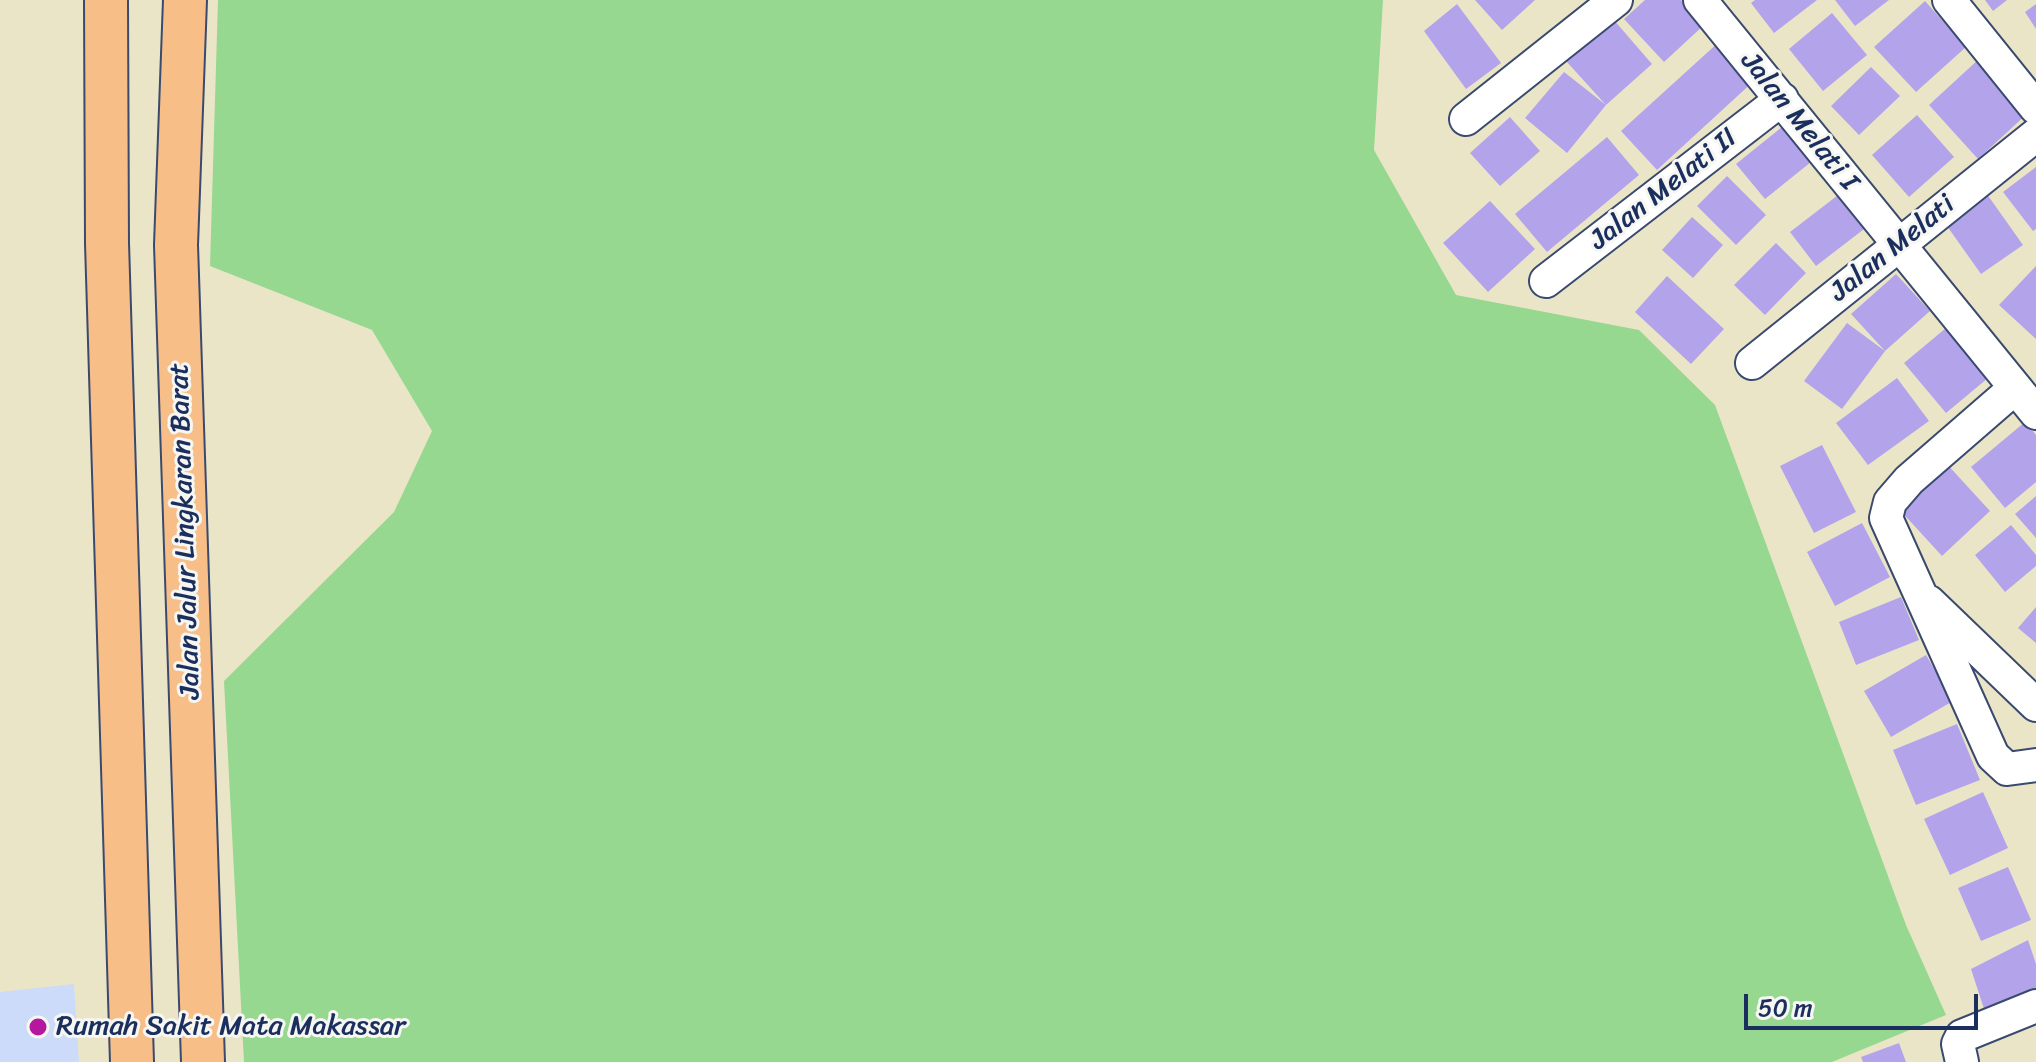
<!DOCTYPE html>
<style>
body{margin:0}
#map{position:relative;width:2036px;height:1062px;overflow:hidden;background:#ebe5c7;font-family:Sriracha,sans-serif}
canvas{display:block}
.scale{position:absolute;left:1744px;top:994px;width:234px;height:36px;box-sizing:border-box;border:4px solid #1b2f5e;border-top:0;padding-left:10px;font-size:24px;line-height:28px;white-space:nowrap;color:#1b2f5e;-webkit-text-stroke:6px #f6f6f2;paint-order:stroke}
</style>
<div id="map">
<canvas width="2036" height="1062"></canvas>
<div class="scale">50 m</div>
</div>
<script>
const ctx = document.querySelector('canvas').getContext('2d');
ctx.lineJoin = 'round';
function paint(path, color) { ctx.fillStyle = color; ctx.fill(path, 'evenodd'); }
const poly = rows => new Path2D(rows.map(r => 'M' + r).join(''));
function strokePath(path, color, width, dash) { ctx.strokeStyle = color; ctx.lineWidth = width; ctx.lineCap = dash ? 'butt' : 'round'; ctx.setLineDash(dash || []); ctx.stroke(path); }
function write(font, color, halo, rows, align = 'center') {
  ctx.font = font + ' Sriracha,sans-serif'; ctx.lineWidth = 6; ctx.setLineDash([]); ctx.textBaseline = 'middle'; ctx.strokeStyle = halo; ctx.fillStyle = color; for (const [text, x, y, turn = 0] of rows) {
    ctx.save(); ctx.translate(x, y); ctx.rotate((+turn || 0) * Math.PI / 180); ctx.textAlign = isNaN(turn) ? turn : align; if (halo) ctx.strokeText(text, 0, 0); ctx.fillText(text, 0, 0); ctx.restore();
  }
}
paint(poly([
 [74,984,79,1062,0,1062,0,992]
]), '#ccdbf9');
paint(poly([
 [218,0,1383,0,1374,150,1456,295,1639,330,1715,405,1906,925,1946,1015,1832,1062,244,1062,224,681,394,512,432,431,372,330,210,266]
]), '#96d890');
paint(poly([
 [1475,0,1535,0,1502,30],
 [1645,0,1681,0,1704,25,1664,62,1624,19],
 [1755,0,1817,0,1774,33,1751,3],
 [1835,0,1889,0,1855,26],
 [1985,0,2007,0,1993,11],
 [1925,1,1966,47,1916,92,1874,47],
 [1457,4,1501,63,1466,89,1424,31],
 [2036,4,2036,29,2025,12],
 [1832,13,1867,55,1823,91,1789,49],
 [1613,19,1652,64,1606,105,1567,153,1525,118,1564,72,1606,105,1566,61],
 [1720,41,1756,79,1657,170,1621,131],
 [1980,58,2029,112,1978,159,1929,105],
 [1871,67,1900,96,1859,135,1831,106],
 [1917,115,1954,157,1909,197,1872,155],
 [1510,117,1540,151,1500,186,1470,153],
 [1782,127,1811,162,1765,199,1736,164],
 [1607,137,1639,175,1547,252,1515,214],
 [2036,167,2036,229,2033,231,2003,192],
 [1727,176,1766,215,1736,245,1697,206],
 [1984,190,2023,245,1981,274,1942,219],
 [1842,192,1868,226,1816,266,1790,232],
 [1490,201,1535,249,1488,292,1443,243],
 [1692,217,1723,245,1693,278,1662,250],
 [1776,243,1806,273,1765,315,1734,285],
 [2036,266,2036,339,1999,305],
 [1896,274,1930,311,1885,351,1851,314],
 [1667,276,1724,329,1691,364,1635,312],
 [1847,323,1885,351,1842,409,1804,381],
 [1946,328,1988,378,1946,413,1904,363],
 [1897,378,1929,421,1868,465,1836,423],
 [2025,422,2036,435,2036,482,2005,508,1971,467],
 [1822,445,1856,512,1814,533,1780,466],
 [1946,463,1990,511,1942,556,1898,508],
 [2036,496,2036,538,2015,514],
 [1862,523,1890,577,1835,606,1807,552],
 [2011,525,2036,555,2036,566,2005,592,1975,555],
 [1901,597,1919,640,1856,665,1839,622],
 [2036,607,2036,643,2018,628],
 [1926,655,1953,701,1891,737,1864,691],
 [1957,724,1980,780,1916,805,1893,750],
 [1983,792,2008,848,1950,875,1924,819],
 [2008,867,2031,920,1981,941,1958,888],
 [2028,940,2036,964,2036,995,1985,1012,1971,969],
 [1899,1043,1906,1062,1863,1062,1861,1057]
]), '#b3a3eb');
const minor = poly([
 [1700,0,2036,413],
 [1949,0,2036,108],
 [1466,119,1616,0],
 [1546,281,1782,99],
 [1752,363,2036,135],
 [2015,388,1909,480,1890,502,1886,518,1993,756,2007,769,2036,765],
 [1929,602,2036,705],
 [1962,1062,1958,1044,1962,1036,2036,1006]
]);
const major = poly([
 [106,0,107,243,132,1062],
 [185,0,176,245,203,1062]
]);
strokePath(minor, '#3a4a6e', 36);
strokePath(major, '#3a4a6e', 46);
strokePath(minor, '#fff', 32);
strokePath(major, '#f7be88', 42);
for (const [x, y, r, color] of [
 [38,1027,10,"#b5179e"]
]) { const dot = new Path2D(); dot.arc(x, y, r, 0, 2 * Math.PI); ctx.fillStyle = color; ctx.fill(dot); strokePath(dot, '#f6f6f2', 3); }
write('28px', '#1b2f5e', '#f6f6f2', [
 ["Jalan Melati I",1799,122,51],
 ["Jalan Melati II",1664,190,-38],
 ["Jalan Melati",1893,249,-39],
 ["Jalan Jalur Lingkaran Barat",186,531,-92]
]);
write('28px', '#1b2f5e', '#f6f6f2', [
 ["Rumah Sakit Mata Makassar",56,1027]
], 'left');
</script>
